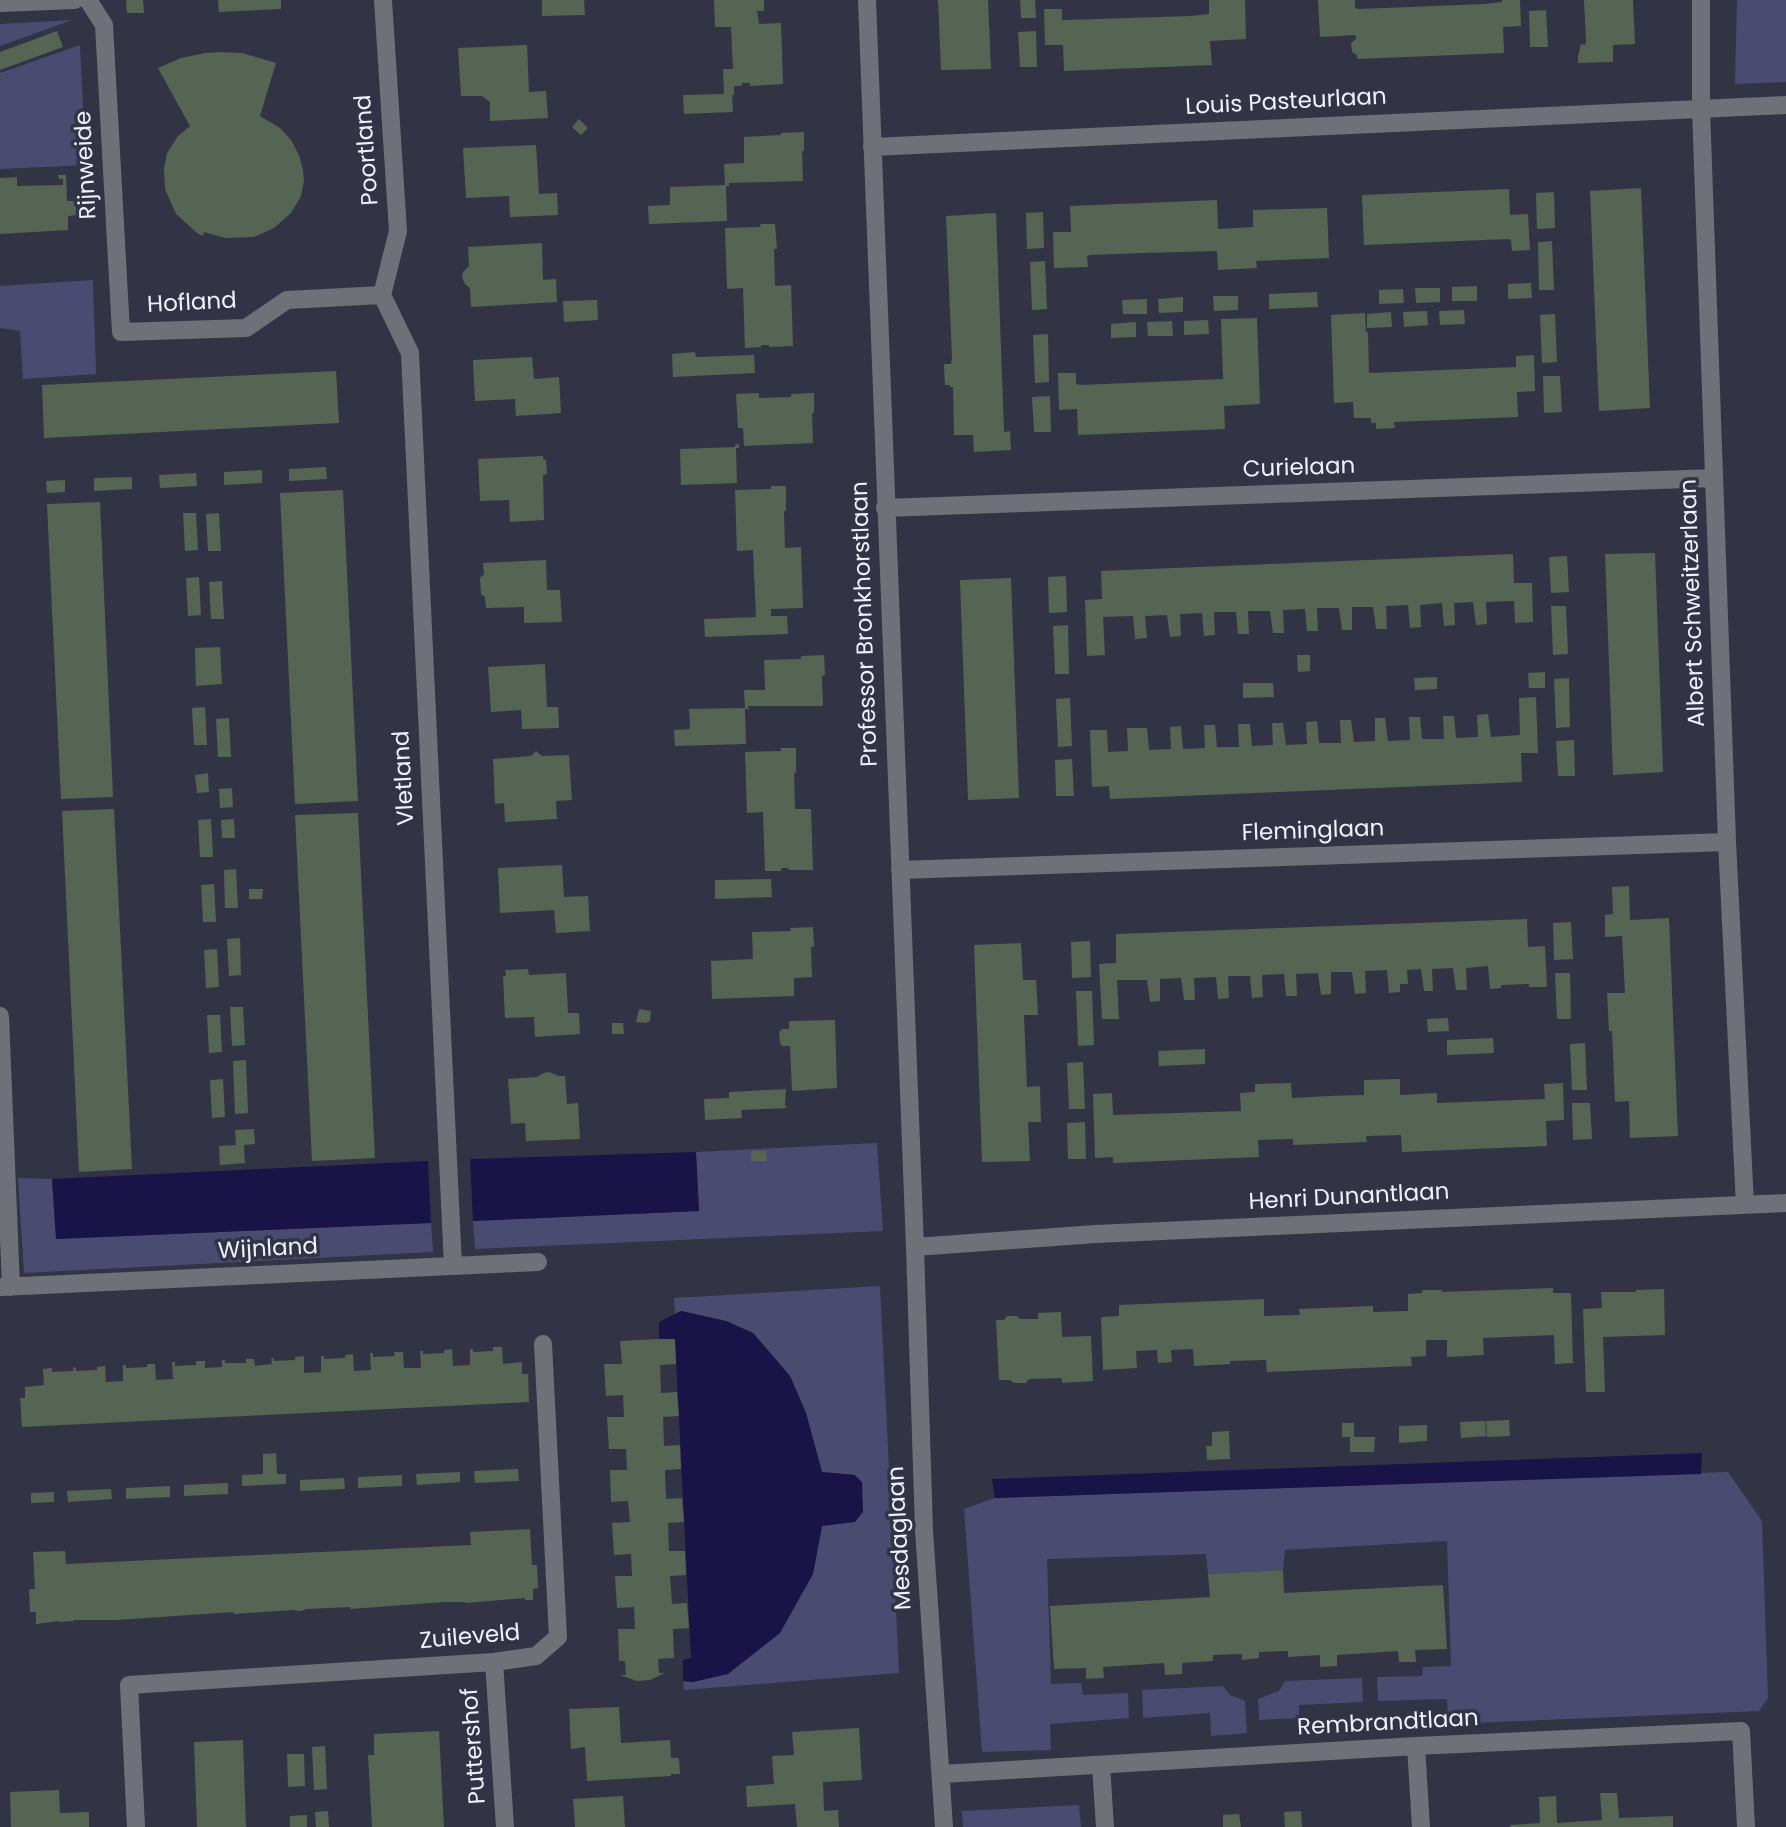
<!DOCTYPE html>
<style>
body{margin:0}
canvas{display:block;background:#323345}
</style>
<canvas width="1786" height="1827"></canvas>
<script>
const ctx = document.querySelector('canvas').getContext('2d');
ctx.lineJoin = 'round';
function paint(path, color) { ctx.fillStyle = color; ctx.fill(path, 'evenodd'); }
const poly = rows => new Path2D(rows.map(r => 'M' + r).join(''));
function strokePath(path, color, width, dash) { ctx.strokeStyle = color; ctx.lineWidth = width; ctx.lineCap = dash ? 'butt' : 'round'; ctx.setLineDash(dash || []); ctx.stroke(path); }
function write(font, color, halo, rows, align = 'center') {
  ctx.font = font + ' Poppins,sans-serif'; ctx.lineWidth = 7; ctx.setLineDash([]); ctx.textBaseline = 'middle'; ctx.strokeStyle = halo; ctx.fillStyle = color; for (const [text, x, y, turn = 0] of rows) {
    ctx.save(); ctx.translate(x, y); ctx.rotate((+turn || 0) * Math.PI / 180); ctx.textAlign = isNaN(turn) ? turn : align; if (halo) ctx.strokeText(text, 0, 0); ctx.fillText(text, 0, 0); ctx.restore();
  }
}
paint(poly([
 [1737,0,1786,0,1786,82,1735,84],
 [72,20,0,46,0,24],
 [80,45,86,165,0,169,0,73],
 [93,280,96,374,23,379,20,331,0,328,0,286],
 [877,1143,883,1231,475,1249,473,1221,699,1211,696,1152],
 [18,1178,52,1179,56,1239,431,1223,433,1252,24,1273],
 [880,1286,899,1673,684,1690,683,1681,693,1682,797,1600,813,1574,822,1525,855,1522,855,1475,822,1472,806,1413,790,1376,753,1333,726,1321,681,1311,675,1314,674,1298],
 [1728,1472,1762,1521,1768,1698,1759,1711,1448,1724,1447,1699,1378,1701,1377,1677,1422,1676,1423,1667,1451,1666,1447,1541,1285,1550,1283,1570,1208,1574,1206,1554,1047,1559,1051,1684,1081,1683,1083,1695,1128,1693,1129,1718,1050,1724,1051,1750,982,1752,964,1509,995,1498],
 [1362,1678,1363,1702,1299,1705,1299,1718,1259,1720,1258,1699,1279,1691,1285,1681],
 [1223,1686,1230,1695,1245,1701,1247,1733,1211,1736,1210,1713,1143,1718,1142,1690],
 [1079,1805,1081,1827,963,1827,962,1811]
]), '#4a4b70');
paint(poly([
 [696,1152,699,1211,473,1221,470,1159],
 [428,1161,431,1223,56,1239,52,1179],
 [681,1311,726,1321,753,1333,790,1376,806,1413,822,1472,855,1475,862,1482,863,1512,855,1522,822,1526,813,1574,780,1633,728,1674,693,1682,683,1681,683,1660,691,1658,675,1340,659,1339,659,1322],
 [1702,1453,1701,1474,995,1498,992,1479]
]), '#1a1347');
paint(poly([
 [126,0,143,0,144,13,127,13],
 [218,0,281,0,281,9,219,12],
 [542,0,584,0,585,15,542,16],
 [714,0,764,0,764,11,757,11,759,24,781,23,783,84,750,86,750,83,742,83,742,86,734,86,734,95,732,95,733,112,684,114,683,95,724,94,723,69,733,69,731,27,715,27],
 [938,0,988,0,991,69,941,70],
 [1020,0,1035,0,1036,18,1021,18],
 [1209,0,1245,0,1246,39,1210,41,1212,65,1064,71,1063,45,1045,45,1044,9,1062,9,1062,20,1066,20,1191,16,1209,14],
 [1318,0,1355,0,1355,8,1359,9,1484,4,1502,2,1502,0,1520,0,1521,26,1503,27,1504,53,1357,59,1357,55,1352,52,1351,43,1356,39,1356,35,1320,37],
 [1584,0,1633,0,1635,44,1613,45,1613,62,1578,63,1578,56,1581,44,1585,45,1586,42],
 [1546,10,1548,47,1530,47,1529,11],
 [57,31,63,47,0,70,0,52],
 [1036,31,1037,67,1020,67,1018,32],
 [527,45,529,92,546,91,548,118,490,121,490,102,482,96,461,96,458,48],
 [219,52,242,53,276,63,260,116,280,128,291,140,299,155,303,170,304,181,301,196,291,213,274,228,254,237,225,238,204,232,203,236,197,233,176,214,165,189,164,168,167,153,178,136,190,126,158,68,181,58,205,53],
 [579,119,588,128,581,135,572,127],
 [804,132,804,151,802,151,803,181,729,183,729,186,726,186,727,221,649,224,648,206,670,205,670,187,725,185,724,164,744,163,744,137,781,135,781,133],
 [536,145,539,194,557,193,558,215,510,217,509,196,466,198,463,148],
 [58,175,66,175,67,201,76,201,76,215,68,216,68,230,0,234,0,178,17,177,17,186,63,185,63,179,59,179],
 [1641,188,1650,408,1599,411,1590,191],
 [1509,189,1510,215,1528,214,1530,250,1512,251,1511,240,1508,239,1364,245,1362,195],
 [1554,192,1555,228,1537,229,1536,193],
 [1217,200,1218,229,1253,227,1253,210,1327,208,1329,258,1256,261,1257,268,1218,270,1217,251,1142,253,1090,255,1087,256,1088,267,1054,268,1053,232,1071,232,1070,206],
 [1043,212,1044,248,1027,249,1026,213],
 [996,213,1004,430,1004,432,1010,431,1011,450,974,452,973,435,954,435,953,387,950,387,950,385,945,385,944,364,951,364,952,359,946,216],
 [760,224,775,224,777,249,774,249,775,286,791,285,793,346,769,347,769,345,761,345,761,347,745,348,743,288,727,289,725,228,761,227],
 [1552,241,1554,290,1539,290,1538,242],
 [542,243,543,280,556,279,557,302,471,307,470,288,465,284,462,277,463,272,469,266,468,247],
 [1045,261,1047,309,1032,310,1030,262],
 [1531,283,1532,298,1508,299,1508,284],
 [1477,286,1477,301,1452,301,1452,287],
 [1415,288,1440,288,1440,302,1416,303],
 [1403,289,1404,303,1379,304,1379,290],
 [1317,292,1318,307,1269,309,1269,294],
 [1213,296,1238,296,1238,310,1214,311],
 [1183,297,1183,312,1159,313,1158,299],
 [1147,299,1147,314,1123,314,1122,300],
 [597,300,598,320,564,322,563,301],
 [1464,310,1465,324,1440,325,1439,311],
 [1427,311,1428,325,1404,327,1403,312],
 [1391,312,1392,327,1367,328,1367,314],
 [1365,313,1366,332,1368,332,1369,373,1516,367,1516,356,1534,355,1535,391,1517,392,1518,417,1394,422,1395,428,1376,429,1376,423,1371,423,1371,418,1354,418,1353,402,1334,403,1331,315],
 [1555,314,1557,362,1542,363,1540,315],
 [1257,318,1260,404,1224,406,1225,429,1078,435,1077,409,1059,410,1058,373,1076,373,1076,384,1080,385,1223,379,1221,319],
 [1208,320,1209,334,1184,335,1184,321],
 [1172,321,1173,336,1148,336,1147,322],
 [1136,322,1136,337,1111,338,1111,324],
 [1048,334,1049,382,1035,383,1033,335],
 [695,352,696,357,754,355,755,373,673,377,672,354],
 [532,357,534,379,559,377,561,413,516,416,515,399,475,401,473,360],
 [336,371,339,423,44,438,42,385],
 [1543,376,1560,376,1562,412,1544,413],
 [759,393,759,398,791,397,791,394,814,393,814,413,812,413,813,443,744,446,743,428,738,428,736,394],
 [1050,396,1051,432,1034,432,1032,397],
 [739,444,739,448,736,448,737,483,681,485,680,449,735,447,735,445],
 [543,456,543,459,546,460,547,474,543,475,544,520,510,522,509,500,480,501,478,459],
 [326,467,327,479,289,481,289,469],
 [262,470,262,483,224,485,224,472],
 [196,473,197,486,160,488,159,475],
 [132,477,132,489,94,491,94,478],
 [65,480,65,492,47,493,46,481],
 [771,486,786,486,786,511,784,511,785,548,801,547,803,608,771,609,771,616,787,616,788,634,705,637,704,619,756,617,753,550,737,551,735,490,771,489],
 [343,490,358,801,295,804,280,493],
 [100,502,113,797,61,799,47,504],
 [183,513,196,513,198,550,185,551],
 [219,513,221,551,208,551,206,514],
 [1655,553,1663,772,1613,775,1605,554],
 [1513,554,1514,583,1532,583,1533,622,1515,623,1514,601,1486,602,1487,624,1476,625,1473,602,1454,603,1455,625,1444,626,1442,603,1420,605,1421,627,1410,628,1408,605,1386,606,1387,629,1376,629,1373,607,1352,607,1352,630,1342,630,1339,608,1317,608,1318,631,1307,631,1305,609,1283,610,1284,633,1273,633,1270,611,1248,611,1249,634,1238,634,1236,612,1214,612,1215,635,1204,636,1202,613,1180,614,1181,636,1170,637,1167,615,1145,616,1147,638,1135,639,1133,616,1103,617,1105,655,1087,656,1085,600,1102,599,1101,571],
 [1567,556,1569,592,1551,593,1549,557],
 [546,560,547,590,560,590,562,622,524,623,524,607,486,608,485,597,481,594,480,578,484,574,483,563],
 [1066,576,1067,612,1049,613,1048,577],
 [199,577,201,615,188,616,186,578],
 [1011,578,1019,798,968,800,960,580],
 [222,581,224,619,211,619,209,582],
 [1551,606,1566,606,1568,654,1553,655],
 [1068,625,1069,674,1055,674,1053,626],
 [220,647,222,684,196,686,195,648],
 [824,655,825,675,822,676,823,706,748,706,749,709,745,709,746,744,675,746,674,730,690,729,689,709,745,708,744,690,765,690,764,660,801,659,801,656],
 [1297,655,1310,655,1310,671,1298,672],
 [545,664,547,707,558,707,559,728,522,729,521,710,491,712,488,667],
 [1545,672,1545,688,1529,688,1528,673],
 [1437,677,1437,689,1415,690,1414,678],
 [1569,678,1570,727,1556,728,1554,679],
 [1243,683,1273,683,1274,697,1243,698],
 [1536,697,1538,753,1521,753,1522,782,1110,799,1109,786,1092,787,1090,730,1107,730,1108,752,1128,751,1127,728,1147,728,1149,750,1171,749,1170,727,1181,726,1183,749,1205,748,1204,725,1215,725,1217,747,1239,747,1238,724,1250,724,1252,746,1273,745,1272,723,1283,723,1286,745,1307,744,1306,722,1317,721,1319,743,1341,743,1340,720,1351,720,1354,742,1375,741,1375,718,1385,718,1388,741,1410,740,1409,717,1420,717,1422,739,1444,739,1443,716,1454,716,1456,738,1478,737,1477,715,1488,714,1491,737,1520,735,1519,698],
 [1070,698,1072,746,1058,747,1056,699],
 [205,707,207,745,194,745,192,708],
 [229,718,231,757,218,757,216,719],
 [1574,740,1575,776,1558,776,1556,741],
 [781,748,796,748,796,773,794,773,795,809,811,809,813,870,789,870,788,868,781,868,781,871,765,871,763,812,747,813,745,752,781,751],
 [536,751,542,756,569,755,572,800,556,801,557,819,505,822,504,803,495,804,493,759,531,756],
 [1072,759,1074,796,1056,796,1055,760],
 [208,773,209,792,197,793,195,775],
 [232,788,233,807,220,808,219,789],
 [114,809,132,1169,79,1172,62,811],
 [358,813,375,1158,312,1161,295,815],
 [211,819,213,857,200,857,198,820],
 [234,819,235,838,222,838,221,820],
 [562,865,564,897,588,896,590,931,556,933,554,910,500,913,498,868],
 [236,869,238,908,225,908,224,870],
 [771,879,772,897,715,899,715,880],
 [214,884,216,922,203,922,201,885],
 [1629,886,1630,920,1669,918,1678,1136,1630,1138,1629,1101,1615,1102,1612,1031,1609,1031,1607,993,1625,993,1622,936,1605,937,1605,915,1613,914,1612,887],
 [249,889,263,889,262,899,249,899],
 [1527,919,1528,947,1545,946,1547,987,1529,987,1529,984,1501,985,1501,988,1490,989,1488,966,1466,968,1467,990,1456,990,1453,968,1432,969,1433,991,1424,991,1421,969,1407,970,1408,984,1400,984,1400,992,1389,993,1387,970,1365,971,1366,993,1355,994,1352,972,1331,972,1331,994,1321,995,1318,973,1296,974,1297,996,1286,996,1284,974,1262,975,1263,997,1252,998,1250,976,1228,976,1229,998,1218,999,1216,977,1194,978,1195,1000,1184,1000,1181,978,1160,979,1160,1001,1150,1002,1147,980,1117,980,1119,1019,1102,1019,1099,964,1116,963,1116,934],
 [1571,922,1573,959,1554,960,1553,923],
 [813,927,814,947,811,947,812,977,794,978,794,996,712,999,711,961,753,959,752,932,791,931,790,928],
 [240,938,241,975,229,976,227,939],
 [1090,941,1091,977,1072,978,1071,942],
 [1021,943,1023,980,1036,980,1038,1015,1024,1015,1027,1087,1040,1086,1041,1122,1028,1122,1030,1161,982,1162,974,945],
 [217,949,219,987,206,988,204,950],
 [528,969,529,975,566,973,568,1013,579,1013,580,1034,535,1037,534,1017,505,1018,503,976,506,976,505,970],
 [1555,973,1570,973,1571,1019,1557,1019],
 [1076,991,1092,991,1094,1045,1078,1046],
 [230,1007,243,1007,245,1045,232,1046],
 [639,1009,651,1011,650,1021,646,1023,636,1022],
 [207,1015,220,1015,222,1052,209,1053],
 [1448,1018,1449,1031,1428,1032,1427,1019],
 [835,1020,837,1088,792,1091,790,1046,782,1046,780,1043,779,1032,782,1029,789,1029,789,1021],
 [612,1023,623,1023,624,1034,612,1034],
 [1493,1038,1494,1053,1447,1055,1447,1040],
 [1585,1043,1587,1090,1572,1090,1570,1044],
 [1205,1049,1205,1064,1159,1066,1158,1051],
 [246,1060,248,1113,235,1114,233,1061],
 [1083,1062,1085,1109,1069,1109,1067,1063],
 [549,1072,559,1076,565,1076,567,1104,578,1103,580,1139,526,1141,525,1123,511,1124,508,1079,537,1077,544,1073],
 [223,1079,225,1117,212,1118,210,1080],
 [1400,1079,1400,1095,1437,1093,1437,1103,1545,1099,1544,1084,1563,1083,1564,1120,1546,1121,1547,1146,1402,1152,1401,1135,1366,1136,1367,1142,1293,1145,1293,1139,1258,1140,1259,1157,1113,1163,1113,1157,1095,1158,1093,1094,1112,1093,1113,1115,1241,1111,1240,1093,1255,1092,1255,1084,1291,1083,1292,1098,1329,1096,1364,1095,1364,1080],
 [786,1089,785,1105,787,1108,741,1110,742,1118,705,1120,704,1099,729,1098,729,1092],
 [1572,1103,1590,1103,1592,1139,1573,1140],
 [1085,1122,1086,1159,1068,1159,1067,1123],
 [254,1129,255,1144,244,1145,245,1163,220,1165,219,1146,236,1145,235,1130],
 [751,1151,766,1151,767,1161,751,1161],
 [1553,1288,1553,1293,1571,1293,1573,1363,1555,1364,1554,1335,1483,1338,1484,1355,1447,1357,1447,1340,1426,1340,1426,1356,1411,1357,1412,1366,1267,1372,1266,1360,1230,1361,1230,1364,1194,1366,1193,1349,1171,1350,1172,1362,1158,1363,1157,1350,1136,1351,1137,1368,1103,1370,1101,1317,1119,1316,1119,1305,1264,1299,1264,1316,1300,1315,1299,1309,1373,1306,1373,1312,1408,1311,1408,1294,1422,1293,1422,1290,1442,1290,1442,1292],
 [1664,1289,1665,1335,1603,1337,1605,1392,1586,1392,1583,1309,1602,1308,1601,1292,1636,1292,1636,1290],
 [1061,1312,1062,1337,1091,1336,1093,1381,1062,1383,1062,1378,1029,1379,1026,1383,1014,1383,1010,1380,999,1380,996,1320,1004,1320,1007,1316,1017,1316,1020,1319,1038,1319,1038,1313],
 [659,1339,675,1339,676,1364,660,1365,661,1393,677,1392,679,1416,663,1417,664,1446,680,1445,681,1469,665,1470,666,1499,682,1498,684,1522,668,1523,669,1551,685,1551,686,1575,670,1576,672,1604,687,1603,689,1628,673,1629,674,1658,658,1659,659,1673,665,1673,650,1680,637,1681,620,1675,626,1675,625,1661,619,1661,618,1629,635,1629,634,1607,617,1608,615,1576,632,1576,631,1554,614,1555,612,1523,630,1522,628,1501,611,1502,610,1470,627,1470,626,1449,609,1449,607,1417,624,1417,623,1395,606,1396,604,1364,622,1364,620,1341],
 [493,1347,502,1347,503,1364,522,1362,522,1374,528,1374,529,1402,22,1427,20,1398,25,1398,25,1387,44,1385,43,1369,52,1368,52,1372,73,1371,73,1368,74,1367,76,1368,76,1371,97,1370,97,1367,105,1366,106,1382,123,1381,123,1365,126,1365,126,1368,147,1367,147,1364,155,1364,156,1380,173,1379,172,1362,175,1362,175,1366,196,1365,196,1361,205,1361,205,1368,222,1367,222,1360,225,1360,225,1363,246,1363,246,1359,254,1359,255,1366,272,1364,271,1358,274,1358,274,1361,295,1360,295,1357,304,1356,304,1373,321,1372,321,1356,324,1356,324,1359,345,1358,345,1355,353,1354,354,1371,371,1370,370,1353,373,1353,373,1357,395,1356,394,1352,403,1352,404,1368,421,1368,420,1351,423,1351,423,1354,444,1353,444,1350,452,1349,453,1366,470,1365,470,1349,473,1349,473,1352,493,1351],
 [1509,1420,1510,1436,1487,1437,1486,1421],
 [1485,1421,1486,1436,1461,1438,1460,1422],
 [1342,1423,1354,1423,1354,1437,1375,1437,1374,1452,1350,1452,1350,1437,1342,1437],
 [1427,1425,1427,1441,1399,1443,1399,1426],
 [1229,1431,1230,1459,1207,1460,1206,1446,1212,1446,1212,1432],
 [276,1453,277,1474,286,1474,286,1484,242,1486,242,1475,263,1474,263,1454],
 [518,1469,519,1481,475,1483,474,1471],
 [460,1472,460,1482,417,1485,416,1474],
 [402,1475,402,1486,358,1488,358,1477],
 [344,1478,345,1489,300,1491,300,1480],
 [228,1483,228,1494,184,1496,184,1485],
 [170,1486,170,1497,126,1499,126,1488],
 [111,1489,112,1499,68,1502,67,1491],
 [54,1492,54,1502,31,1503,31,1493],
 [530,1529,532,1565,537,1565,538,1588,533,1589,533,1600,525,1600,525,1598,466,1603,466,1602,444,1602,350,1609,350,1607,307,1609,300,1611,292,1610,234,1614,233,1612,117,1620,74,1620,74,1621,59,1622,59,1621,36,1624,36,1612,30,1612,29,1589,35,1589,33,1552,65,1551,66,1564,151,1560,471,1545,470,1532],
 [1283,1570,1284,1593,1443,1585,1447,1649,1415,1650,1416,1662,1399,1662,1398,1651,1337,1655,1337,1666,1320,1667,1320,1655,1288,1657,1288,1651,1259,1652,1259,1658,1242,1660,1242,1654,1213,1655,1213,1661,1182,1663,1182,1674,1165,1675,1164,1663,1103,1667,1104,1678,1086,1679,1086,1668,1054,1669,1050,1606,1210,1597,1208,1574],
 [619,1707,621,1743,670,1740,671,1758,679,1758,680,1774,671,1774,671,1776,587,1781,585,1747,571,1749,569,1709],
 [859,1728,862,1780,823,1782,824,1811,838,1810,839,1827,797,1827,795,1804,747,1807,746,1786,774,1784,772,1756,794,1755,792,1732],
 [439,1731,444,1827,372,1827,368,1755,374,1755,374,1734],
 [243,1740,246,1827,197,1827,194,1742],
 [325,1746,327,1789,314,1790,312,1747],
 [287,1754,304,1754,305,1786,288,1787],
 [59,1790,60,1813,89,1812,89,1827,11,1827,10,1792],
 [1600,1793,1617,1793,1619,1818,1673,1816,1673,1827,1511,1827,1510,1825,1540,1823,1539,1797,1556,1796,1557,1823,1602,1820],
 [623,1796,625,1827,575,1827,573,1799],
 [328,1811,329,1827,316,1827,315,1812],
 [1301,1811,1302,1827,1285,1827,1284,1812],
 [1239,1814,1241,1827,1223,1827,1223,1815],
 [307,1815,307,1827,290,1827,290,1816]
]), '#566453');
strokePath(poly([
 [88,0,104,25,121,332,246,328,287,300,382,295],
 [867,0,915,1247,924,1530,944,1827],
 [1701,0,1701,108,1727,842,1745,1205],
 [0,3,75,0],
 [872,147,1786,105],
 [382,295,410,353,453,1266],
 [382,295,398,231,383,0],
 [885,508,1714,478],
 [900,870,1727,842],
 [0,1016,11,1287],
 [915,1247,1096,1234,1786,1203],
 [0,1287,538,1262],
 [494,1662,505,1827],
 [1416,1746,1421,1827],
 [1101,1765,1105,1827],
 [942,1774,1416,1746,1741,1731,1746,1827],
 [136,1827,129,1685,494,1662,536,1656,558,1637,543,1344]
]), '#707079', 18);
write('23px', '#eff0fc', '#323345', [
 ["Louis Pasteurlaan",1286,103,-3],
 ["Poortland",368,150,-94],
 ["Rijnweide",87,165,-93],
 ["Hofland",192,304,-3],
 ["Curielaan",1299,469,-2],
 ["Albert Schweitzerlaan",1694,603,-92],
 ["Professor Bronkhorstlaan",866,624,-92],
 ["Vletland",405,778,-93],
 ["Fleminglaan",1313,832,-2],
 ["Henri Dunantlaan",1349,1198,-3],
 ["Wijnland",268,1250,-3],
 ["Mesdaglaan",901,1538,-93],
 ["Zuileveld",470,1638,-5],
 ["Rembrandtlaan",1388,1724,-3],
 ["Puttershof",475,1746,-94]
]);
</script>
